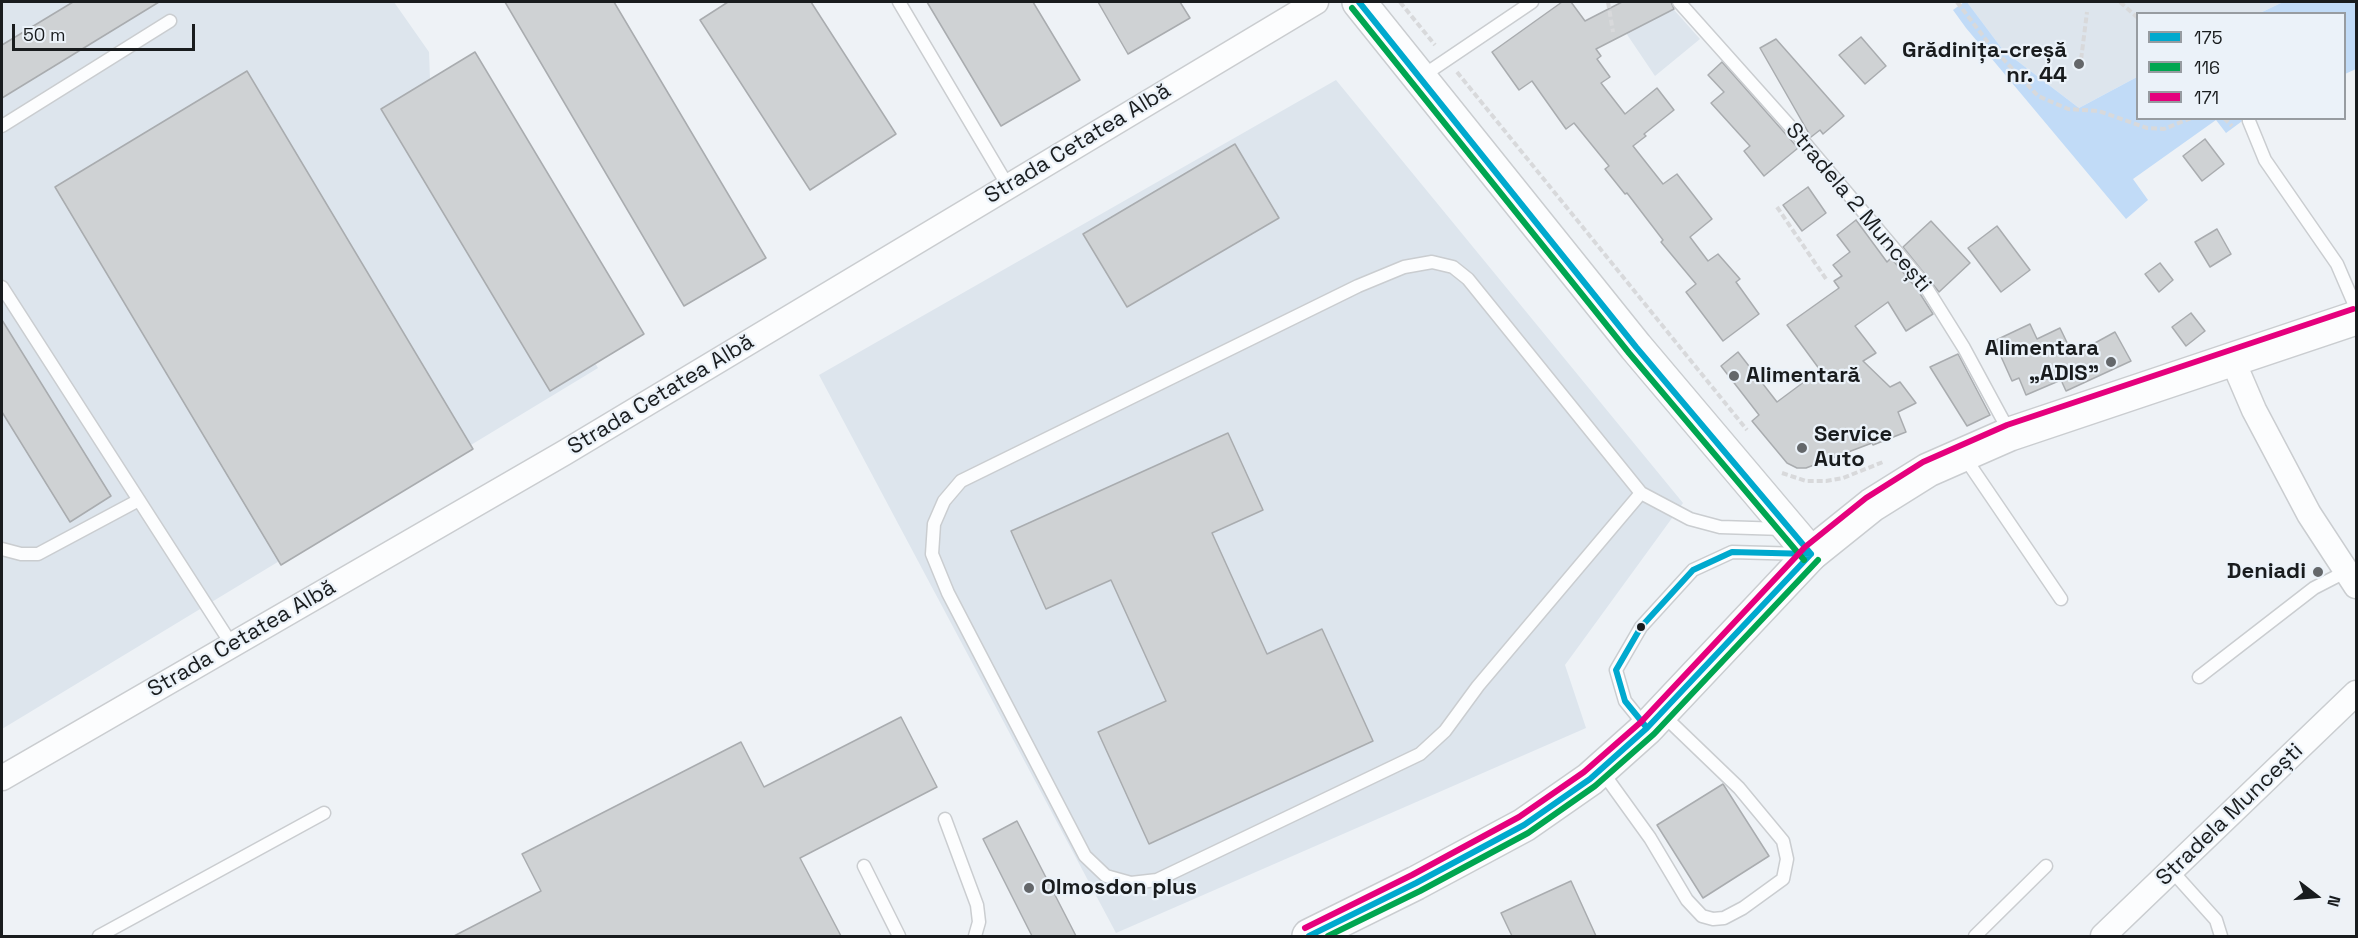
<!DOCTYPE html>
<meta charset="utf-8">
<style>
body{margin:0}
#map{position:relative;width:2358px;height:938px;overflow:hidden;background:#eef2f6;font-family:"Space Grotesk",sans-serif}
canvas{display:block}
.frame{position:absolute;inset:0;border:3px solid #191c1e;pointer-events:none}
.legend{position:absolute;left:2136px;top:12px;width:210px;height:108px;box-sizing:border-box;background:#ebf2f9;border:2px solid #979ca1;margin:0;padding:8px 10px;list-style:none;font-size:18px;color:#191c1e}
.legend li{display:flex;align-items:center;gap:12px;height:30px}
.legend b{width:30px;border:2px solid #979ca1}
.north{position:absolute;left:2286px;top:866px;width:60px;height:60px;-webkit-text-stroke:4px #ebf2f9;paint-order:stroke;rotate:106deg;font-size:16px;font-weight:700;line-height:24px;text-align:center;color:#191c1e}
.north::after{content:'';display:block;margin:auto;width:21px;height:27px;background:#191c1e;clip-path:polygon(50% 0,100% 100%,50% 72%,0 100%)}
.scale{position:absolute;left:12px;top:24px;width:183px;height:27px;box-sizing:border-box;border:3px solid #191c1e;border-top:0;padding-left:8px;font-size:18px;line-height:21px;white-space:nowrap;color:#191c1e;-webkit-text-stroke:4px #ebf2f9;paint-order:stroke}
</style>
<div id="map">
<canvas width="2358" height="938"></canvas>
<div class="frame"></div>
<ul class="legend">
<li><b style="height:8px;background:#00a9ce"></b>175</li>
<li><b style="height:8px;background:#00a651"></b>116</li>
<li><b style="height:8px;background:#e5007d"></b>171</li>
</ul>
<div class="north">N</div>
<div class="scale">50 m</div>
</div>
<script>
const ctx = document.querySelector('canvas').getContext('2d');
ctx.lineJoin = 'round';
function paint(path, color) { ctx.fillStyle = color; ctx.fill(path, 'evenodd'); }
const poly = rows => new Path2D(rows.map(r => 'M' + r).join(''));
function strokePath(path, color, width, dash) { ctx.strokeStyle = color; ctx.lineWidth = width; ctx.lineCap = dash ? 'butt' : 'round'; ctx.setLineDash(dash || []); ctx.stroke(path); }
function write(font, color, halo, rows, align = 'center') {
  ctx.font = font + ' "Space Grotesk",sans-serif'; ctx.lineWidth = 4.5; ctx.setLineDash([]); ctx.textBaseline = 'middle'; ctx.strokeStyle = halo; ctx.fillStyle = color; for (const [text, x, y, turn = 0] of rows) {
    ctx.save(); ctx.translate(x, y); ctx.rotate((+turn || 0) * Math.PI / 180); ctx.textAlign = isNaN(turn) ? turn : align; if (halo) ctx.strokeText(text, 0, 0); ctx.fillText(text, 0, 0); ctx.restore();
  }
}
paint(poly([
 [2,2,394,2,429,52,430,79,598,368,2,729],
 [1622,2,1667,2,1700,39,1655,76,1626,33,1612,7],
 [1967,2,2283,2,2260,13,2138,14,2137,77,2079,108,2003,50],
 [1336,80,1683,503,1565,665,1586,728,1116,933,819,375]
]), '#dde5ed');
paint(poly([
 [1964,2,1967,2,2003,50,2079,108,2137,77,2138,118,2245,119,2226,133,2216,120,2133,179,2148,200,2126,219,1966,28,1953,10],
 [2283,2,2356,2,2356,69,2345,74,2344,14,2260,13]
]), '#c1dbf7');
const building = poly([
 [73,2,159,2,2,98,2,45,73,2],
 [505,2,614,2,766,258,684,306,505,2],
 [728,2,811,2,896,134,810,190,700,20,728,2],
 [927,2,1033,2,1080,80,1001,126,927,2],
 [1098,2,1180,2,1190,18,1128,54,1098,2],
 [1562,2,1571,2,1585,21,1622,2,1671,2,1674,9,1596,49,1601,56,1597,59,1610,77,1601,83,1625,114,1657,88,1674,110,1644,134,1646,136,1633,146,1663,184,1677,174,1712,219,1690,237,1708,261,1718,254,1740,279,1736,282,1759,314,1723,341,1686,292,1696,284,1661,242,1663,240,1627,193,1625,194,1605,169,1609,166,1574,123,1566,129,1532,81,1519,90,1492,52,1562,2],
 [1861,37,1886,66,1865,84,1839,55,1861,37],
 [1776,39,1844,116,1823,134,1820,130,1811,137,1760,48,1776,39],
 [475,52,644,334,550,391,381,109,475,52],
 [1722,62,1798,148,1764,176,1744,151,1750,146,1711,103,1724,92,1708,75,1722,62],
 [247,71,473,449,281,565,55,187,247,71],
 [2205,139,2224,164,2202,181,2183,156,2205,139],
 [1235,144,1279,218,1127,307,1083,234,1235,144],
 [1808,187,1826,213,1802,231,1783,205,1808,187],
 [1856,220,1887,262,1891,258,1917,289,1933,314,1906,331,1888,302,1855,326,1876,353,1863,361,1890,387,1900,382,1916,403,1898,412,1906,432,1873,445,1872,443,1806,468,1797,468,1787,463,1752,421,1759,415,1721,366,1738,352,1777,402,1820,370,1787,325,1839,288,1834,281,1842,276,1833,265,1850,252,1837,235,1856,220],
 [1931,221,1970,263,1939,292,1903,247,1931,221],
 [1997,226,2030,270,2001,292,1968,248,1997,226],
 [2217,229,2231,254,2210,267,2195,242,2217,229],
 [2160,263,2173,280,2159,292,2145,274,2160,263],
 [2191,313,2205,331,2186,346,2172,327,2191,313],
 [2,320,111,496,70,522,2,412,2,320],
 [2030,324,2037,339,2060,328,2073,355,2115,332,2131,361,2066,391,2061,380,2026,395,2019,378,2012,381,1994,341,2030,324],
 [1958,354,1990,415,1967,426,1930,367,1958,354],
 [1228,433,1263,510,1212,533,1267,654,1322,629,1373,741,1149,844,1098,732,1166,701,1111,580,1046,609,1011,531,1228,433],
 [901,717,937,787,800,858,841,936,454,936,541,891,522,854,741,742,764,787,901,717],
 [1723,784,1769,856,1703,898,1657,825,1723,784],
 [1017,821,1076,936,1032,936,983,839,1017,821],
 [1571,881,1596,936,1512,936,1501,913,1571,881]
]);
paint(building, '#cfd2d4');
strokePath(building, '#a9acaf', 1.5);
const service = poly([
 [899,2,1008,186],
 [1679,2,1805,143,1924,284,1964,348,2010,433],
 [1421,77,1532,2],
 [2249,121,2265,160,2337,264,2356,308],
 [2,126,170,21],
 [2,287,232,645],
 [1963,455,2061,599],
 [1641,493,1478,686,1445,731,1420,754,1157,880,1131,883,1106,876,1085,856,948,593,932,554,934,524,944,501,961,481,1358,286,1404,267,1432,262,1453,267,1468,279,1641,493,1690,519,1720,527,1784,529],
 [2,549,21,554,38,554,139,500],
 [2199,677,2314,588,2347,571],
 [1646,727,1625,701,1616,670,1641,627,1693,570,1732,552,1803,554],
 [1601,770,1650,838,1687,900,1702,916,1713,919,1724,918,1743,908,1783,879,1787,859,1783,841,1739,788,1662,714],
 [945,819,977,905,979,922,975,936],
 [864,866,899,936],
 [2172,871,2216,920,2221,936],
 [99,936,324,813],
 [1975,936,2046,866]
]);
const minor = poly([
 [2233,361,2254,410,2309,514,2356,586],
 [2,778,564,453,1316,2],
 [2103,936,2356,693]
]);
const secondary = poly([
 [1359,2,1636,347,1811,554]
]);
const primary = poly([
 [1309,936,1416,883,1524,825,1590,779,1647,728,1811,554,1872,505,1928,470,2010,434,2356,318]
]);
strokePath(service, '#cacdd0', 15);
strokePath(minor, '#cacdd0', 27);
strokePath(secondary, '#cacdd0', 36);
strokePath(primary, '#cacdd0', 36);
strokePath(poly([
 [1400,2,1435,45],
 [1608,2,1613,32],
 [1957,2,1990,45,2038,96,2068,109,2099,111,2147,128,2164,129,2191,118],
 [2120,2,2138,18],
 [2080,68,2087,12],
 [1457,72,1747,430],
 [2224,118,2232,126],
 [1777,207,1826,279],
 [1782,473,1806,481,1826,481,1843,478,1883,462]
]), '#d8d9db', 4, [6, 3]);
strokePath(service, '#fcfdfe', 12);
strokePath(minor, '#fcfdfe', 24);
strokePath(secondary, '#fcfdfe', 33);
strokePath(primary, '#fcfdfe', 33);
strokePath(poly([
 [1359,2,1636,347,1811,554],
 [1647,728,1625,701,1616,670,1641,627,1693,570,1732,552,1811,554],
 [1309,936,1416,883,1524,825,1590,779,1647,728,1811,554]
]), '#00a9ce', 6);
strokePath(poly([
 [1352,8,1629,353,1804,560],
 [1328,936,1420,891,1528,833,1595,786,1654,734,1818,560]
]), '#00a651', 6);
strokePath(poly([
 [1305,928,1412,875,1519,817,1584,772,1641,722,1805,547,1866,498,1923,462,2007,425,2353,309]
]), '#e5007d', 6);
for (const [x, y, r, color] of [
 [2079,64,6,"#64676a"],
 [2111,362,6,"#64676a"],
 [1734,376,6,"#64676a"],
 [1802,448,6,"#64676a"],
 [2318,572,6,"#64676a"],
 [1641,627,5,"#191c1e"],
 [1029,888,6,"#64676a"]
]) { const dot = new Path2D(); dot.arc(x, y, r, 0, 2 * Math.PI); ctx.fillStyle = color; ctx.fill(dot); strokePath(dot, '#ebf2f9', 2); }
write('bold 22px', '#191c1e', '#ebf2f9', [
 ["Grădinița-creșă",2067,51],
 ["nr. 44",2067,76],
 ["Alimentara",2099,349],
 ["„ADIS”",2099,374],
 ["Alimentară",1746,376,"left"],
 ["Service",1814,435,"left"],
 ["Auto",1814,460,"left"],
 ["Deniadi",2306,572],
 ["Olmosdon plus",1041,888,"left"]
], 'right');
write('22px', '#191c1e', '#ebf2f9', [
 ["Strada Cetatea Albă",1078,144,-31],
 ["Stradela 2 Muncești",1858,208,50],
 ["Strada Cetatea Albă",661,395,-31],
 ["Strada Cetatea Albă",242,639,-30],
 ["Stradela Muncești",2230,815,-44]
]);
</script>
